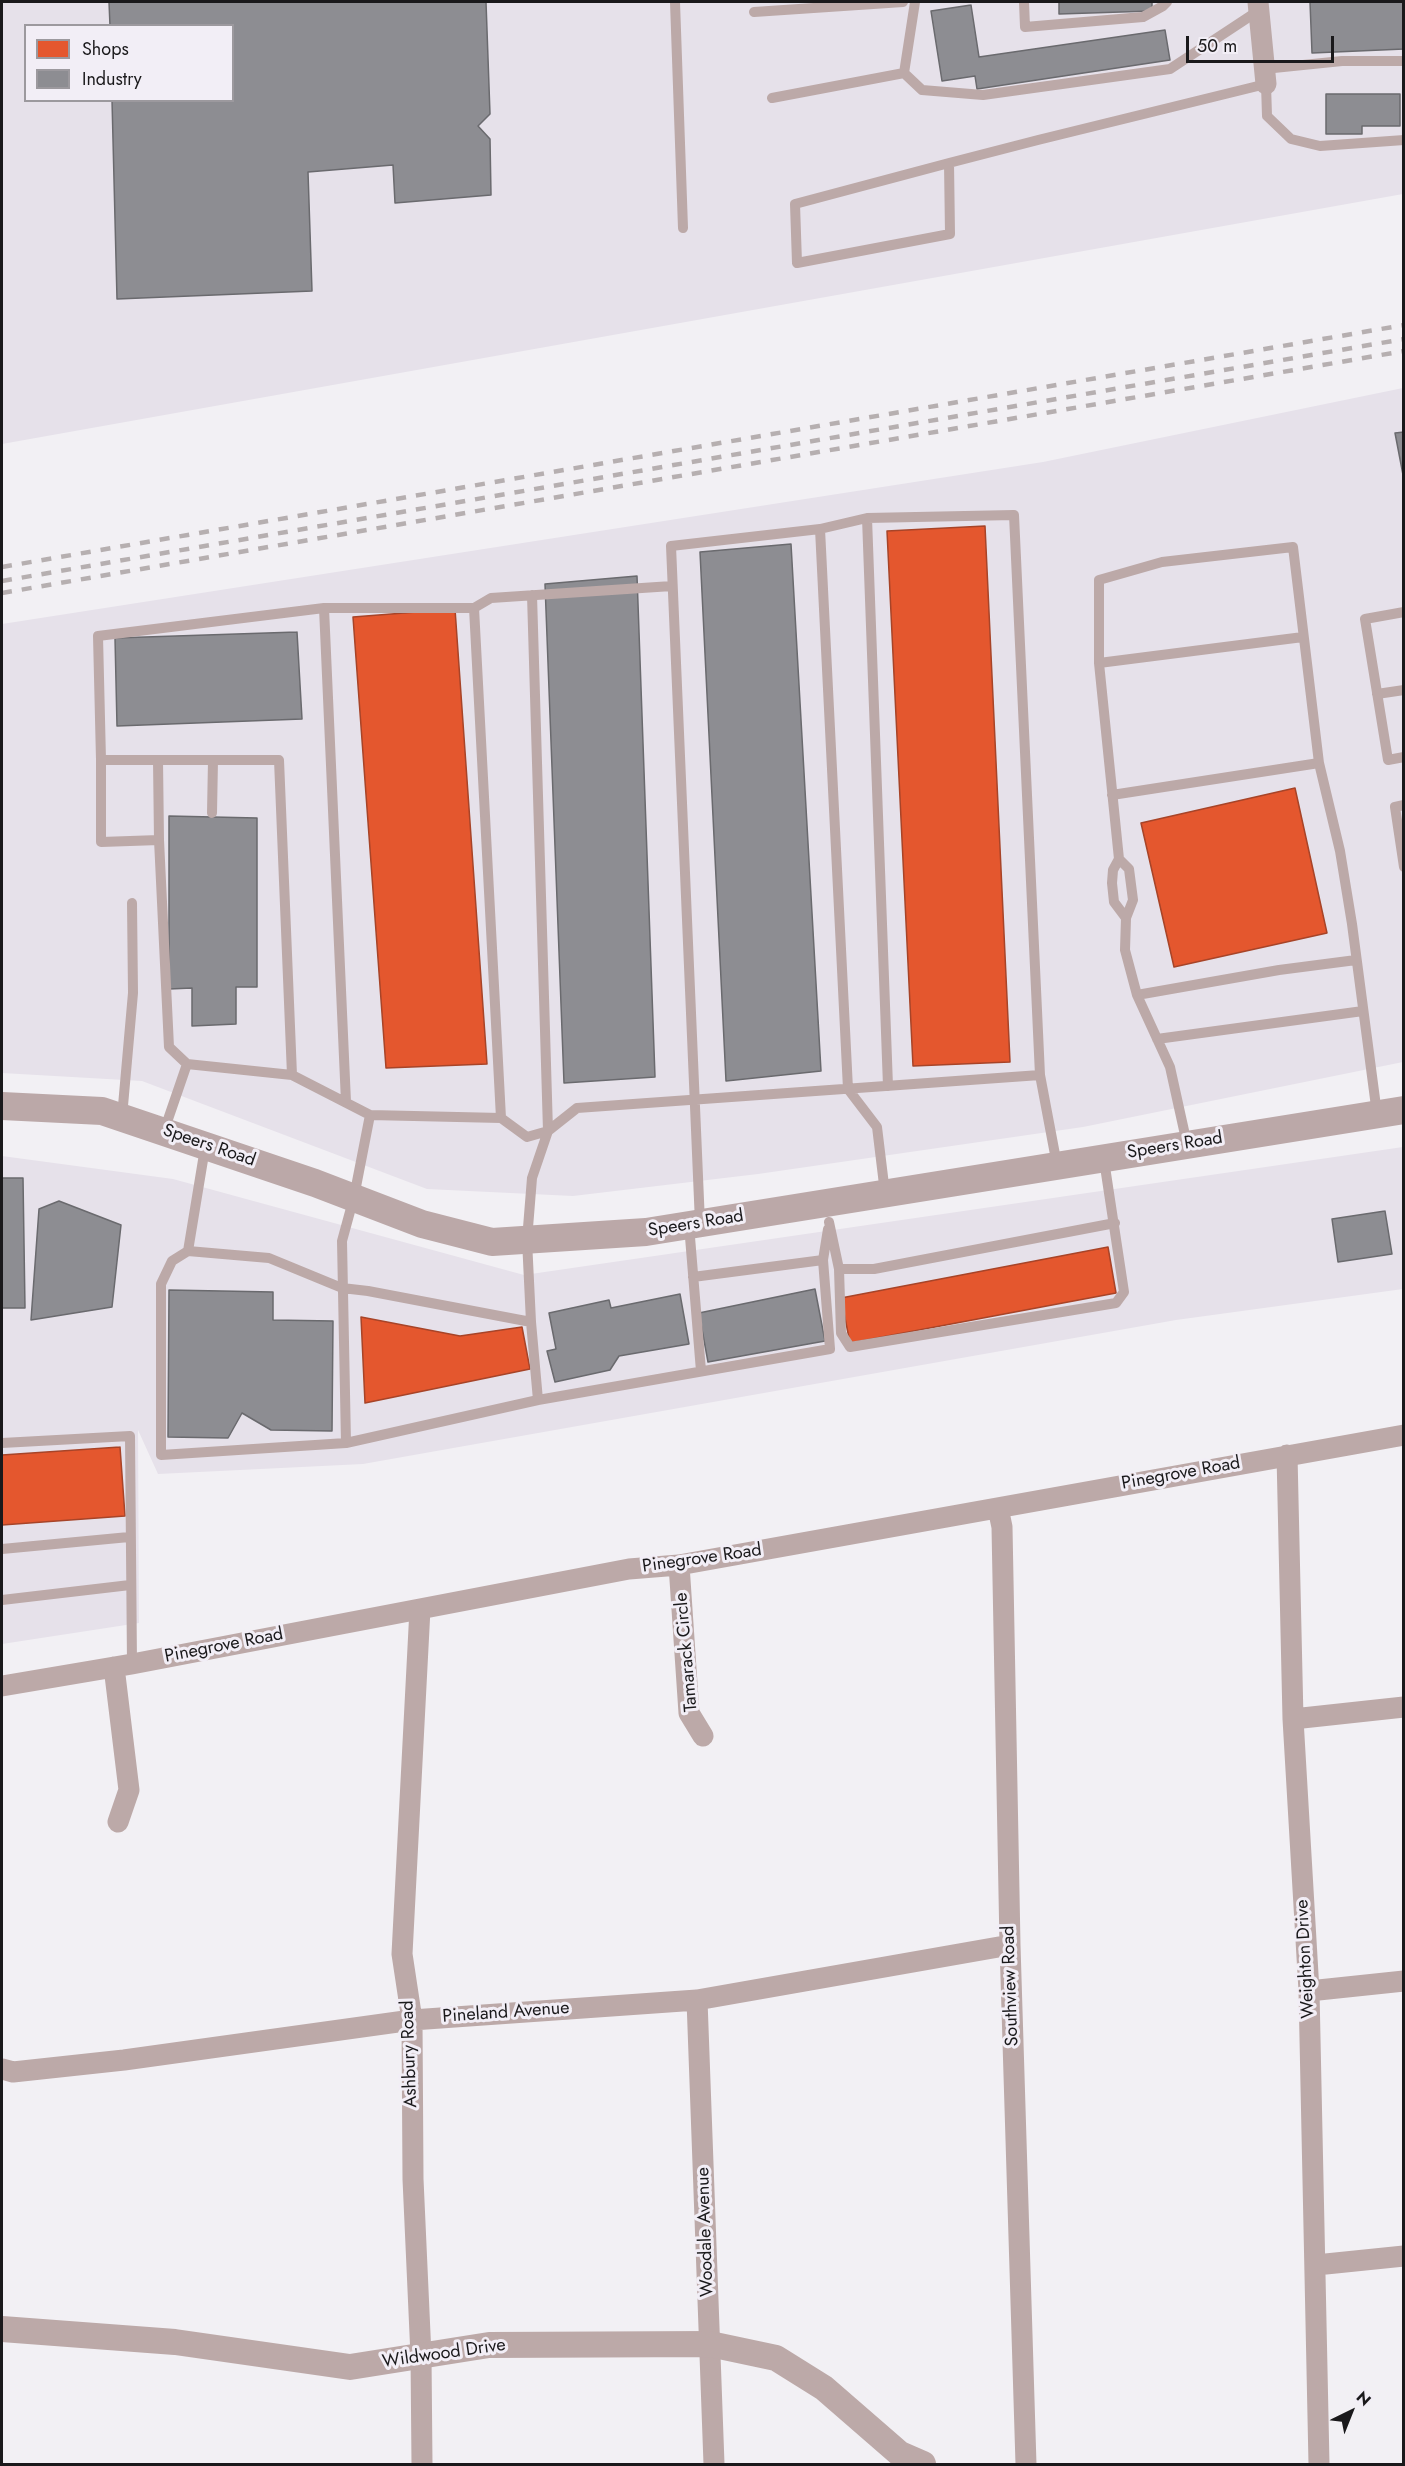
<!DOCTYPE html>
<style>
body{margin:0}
#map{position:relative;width:1405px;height:2466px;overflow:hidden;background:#f2f0f4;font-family:Jost,sans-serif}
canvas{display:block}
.frame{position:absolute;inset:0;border:3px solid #1a191b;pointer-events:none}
.legend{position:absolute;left:24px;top:24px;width:210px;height:78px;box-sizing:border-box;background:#f2eef6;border:2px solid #9c999e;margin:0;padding:8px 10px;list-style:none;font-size:18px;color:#1a191b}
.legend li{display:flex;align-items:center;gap:12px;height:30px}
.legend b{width:30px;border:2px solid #9c999e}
.north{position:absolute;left:1321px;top:2382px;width:60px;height:60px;-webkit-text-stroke:4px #f2eef6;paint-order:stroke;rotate:43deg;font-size:16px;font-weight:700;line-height:24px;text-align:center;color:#1a191b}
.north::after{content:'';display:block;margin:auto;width:21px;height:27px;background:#1a191b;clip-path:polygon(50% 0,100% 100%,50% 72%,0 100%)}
.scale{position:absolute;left:1186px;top:36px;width:148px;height:27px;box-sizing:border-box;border:3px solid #1a191b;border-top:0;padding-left:8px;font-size:18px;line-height:21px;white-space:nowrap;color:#1a191b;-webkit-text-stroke:4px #f2eef6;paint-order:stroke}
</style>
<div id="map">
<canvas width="1405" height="2466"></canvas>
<div class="frame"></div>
<ul class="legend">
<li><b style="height:16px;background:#e4572e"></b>Shops</li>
<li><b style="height:16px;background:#8d8d92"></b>Industry</li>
</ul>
<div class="north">N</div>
<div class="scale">50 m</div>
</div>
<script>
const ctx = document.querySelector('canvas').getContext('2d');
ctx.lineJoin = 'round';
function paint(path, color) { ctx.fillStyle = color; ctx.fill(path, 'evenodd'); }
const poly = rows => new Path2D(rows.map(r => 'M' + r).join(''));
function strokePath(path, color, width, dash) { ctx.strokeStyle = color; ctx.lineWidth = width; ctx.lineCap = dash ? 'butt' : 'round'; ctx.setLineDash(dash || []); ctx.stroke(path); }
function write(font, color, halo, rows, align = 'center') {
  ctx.font = font + ' Jost,sans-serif'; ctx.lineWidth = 6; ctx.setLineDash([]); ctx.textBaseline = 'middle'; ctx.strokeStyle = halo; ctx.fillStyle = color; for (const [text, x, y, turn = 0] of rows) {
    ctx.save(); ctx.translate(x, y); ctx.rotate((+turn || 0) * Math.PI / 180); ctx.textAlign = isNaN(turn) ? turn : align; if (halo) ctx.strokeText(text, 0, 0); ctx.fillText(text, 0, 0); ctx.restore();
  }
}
paint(poly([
 [2,2,1403,2,1403,194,2,444],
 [26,26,232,26,232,100,26,100],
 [1403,388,1403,1062,1083,1127,758,1174,573,1196,427,1189,142,1081,2,1073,2,624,1043,462],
 [1403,1147,1403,1289,1176,1320,363,1464,158,1474,138,1430,139,1623,2,1644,2,1156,173,1179,524,1275]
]), '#e6e1ea');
const shops = poly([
 [985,526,1010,1062,913,1066,887,531,985,526],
 [455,609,487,1064,386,1068,353,617,455,609],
 [1295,788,1327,933,1174,967,1141,823,1295,788],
 [1108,1247,1116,1293,850,1343,841,1298,1108,1247],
 [361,1317,460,1336,522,1327,530,1369,365,1403,361,1317],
 [120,1447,125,1516,2,1525,2,1455,120,1447]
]);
paint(shops, '#e4572e');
strokePath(shops, '#a74428', 1.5);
const industry = poly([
 [109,2,486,2,490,114,478,126,490,139,491,195,395,203,393,165,308,172,312,291,117,299,112,100,232,100,232,26,110,26,109,2],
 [1059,2,1152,2,1152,11,1059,14,1059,2],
 [1310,2,1404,2,1404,49,1312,53,1310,2],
 [971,5,979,57,1165,30,1170,60,977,89,975,76,942,81,931,11,971,5],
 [1326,94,1400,94,1400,126,1362,126,1362,134,1326,134,1326,94],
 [1404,432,1404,480,1395,433,1404,432],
 [791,544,821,1071,726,1081,700,552,791,544],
 [637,576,655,1077,564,1083,545,584,637,576],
 [297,632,302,719,117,726,115,638,297,632],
 [169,816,257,818,257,987,236,987,236,1024,192,1026,192,988,169,989,169,816],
 [2,1178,23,1178,25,1308,2,1308,2,1178],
 [59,1201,121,1225,112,1307,31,1320,39,1209,59,1201],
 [1385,1211,1392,1254,1338,1262,1332,1219,1385,1211],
 [815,1289,825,1341,708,1362,699,1313,815,1289],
 [169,1290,273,1292,273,1320,333,1321,332,1431,271,1430,242,1413,228,1438,168,1437,169,1290],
 [680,1294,689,1344,619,1356,610,1370,555,1382,547,1351,556,1349,549,1313,609,1300,611,1308,680,1294]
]);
paint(industry, '#8d8d92');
strokePath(industry, '#6a6a6e', 1.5);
strokePath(poly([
 [675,2,683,228],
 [915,2,904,73,922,90,983,95,1170,69,1258,11],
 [1024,2,1025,27,1143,17,1163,6,1167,2],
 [754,12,903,2],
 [1264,69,1342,61,1404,61],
 [772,98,904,73],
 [949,163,950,234,797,263,795,204,949,163,1038,140,1266,84,1267,116,1291,139,1320,146,1404,140],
 [867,518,888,1086],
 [820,529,867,518,1014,515,1040,1075,1057,1165],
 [532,595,548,1131,577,1108,1040,1075],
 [324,608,346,1102],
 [474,608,501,1118,527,1137,548,1131],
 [1404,612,1365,619,1388,760,1404,757],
 [1099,663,1303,637],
 [1377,694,1404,690],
 [101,760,101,842,159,840,158,760],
 [1112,795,1319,763],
 [1404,805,1395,807,1404,867],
 [212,813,213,760],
 [159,840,169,1047,187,1064],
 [1119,859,1129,869,1133,900,1126,918,1125,950,1137,995,1170,1067,1187,1144],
 [1126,918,1114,902,1112,883,1113,870,1119,859,1099,663,1099,580,1162,562,1293,547,1319,763,1340,851,1352,924,1377,1114],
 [1137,995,1279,970,1356,960],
 [1157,1039,1363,1011],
 [292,1075,370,1115],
 [122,1117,133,993,132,903],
 [164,1131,187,1064,292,1075,279,760,101,760,98,636,324,608,474,608,491,598,672,586],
 [205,1148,188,1251,269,1258,342,1288,368,1291,531,1322,538,1400,346,1443],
 [829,1222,839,1269,841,1333,850,1347,1116,1303,1124,1292,1104,1160],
 [700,1223,671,546,820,529,848,1089,877,1127,885,1193],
 [689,1225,701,1371],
 [188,1251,172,1261,161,1284,161,1455,346,1443,342,1241,354,1197,370,1115,501,1118],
 [839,1269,874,1269,1115,1223],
 [693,1277,823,1260],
 [531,1322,527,1240,532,1178,548,1131],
 [538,1400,830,1349,823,1260,828,1229],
 [2,1443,130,1436,132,1664],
 [2,1549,129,1537],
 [2,1600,130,1585]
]), '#bca9a8', 10);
strokePath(poly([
 [1258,2,1266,84],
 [1287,1455,1293,1719,1309,1991,1319,2464],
 [998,1508,1002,1527,1010,1945,1026,2464],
 [679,1565,689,1713,703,1736],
 [420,1609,402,1954,412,2020,413,2179,421,2356,422,2464],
 [114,1667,129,1790,118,1822],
 [2,1686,132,1664,629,1569,679,1565,1404,1435],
 [1293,1719,1404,1707],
 [1309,1991,1404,1981],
 [697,2000,714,2464],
 [2,2069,13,2072,124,2060,412,2020,697,2000,1010,1945],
 [1316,2265,1404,2256]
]), '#bca9a8', 21);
strokePath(poly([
 [2,2329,175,2342,350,2367,489,2345,710,2344,776,2358,824,2388,900,2454,923,2464]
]), '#bca9a8', 26);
strokePath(poly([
 [2,1106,102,1111,315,1183,422,1224,492,1242,646,1232,1404,1110]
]), '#bba8a8', 28);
strokePath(poly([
 [2,567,1404,325],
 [2,581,1404,339],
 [2,593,1404,351]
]), '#b6afb0', 4.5, [10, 10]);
write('18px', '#1a191b', '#f2eef6', [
 ["Speers Road",209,1146,19],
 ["Speers Road",1175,1146,-9],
 ["Speers Road",696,1224,-9],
 ["Pinegrove Road",1181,1474,-10],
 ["Pinegrove Road",702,1559,-8],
 ["Pinegrove Road",224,1646,-11],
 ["Tamarack Circle",687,1652,-95],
 ["Weighton Drive",1306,1959,-93],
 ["Southview Road",1011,1986,-92],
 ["Pineland Avenue",506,2013,-4],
 ["Ashbury Road",410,2054,-92],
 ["Woodale Avenue",706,2232,-92],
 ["Wildwood Drive",444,2354,-8]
]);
</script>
